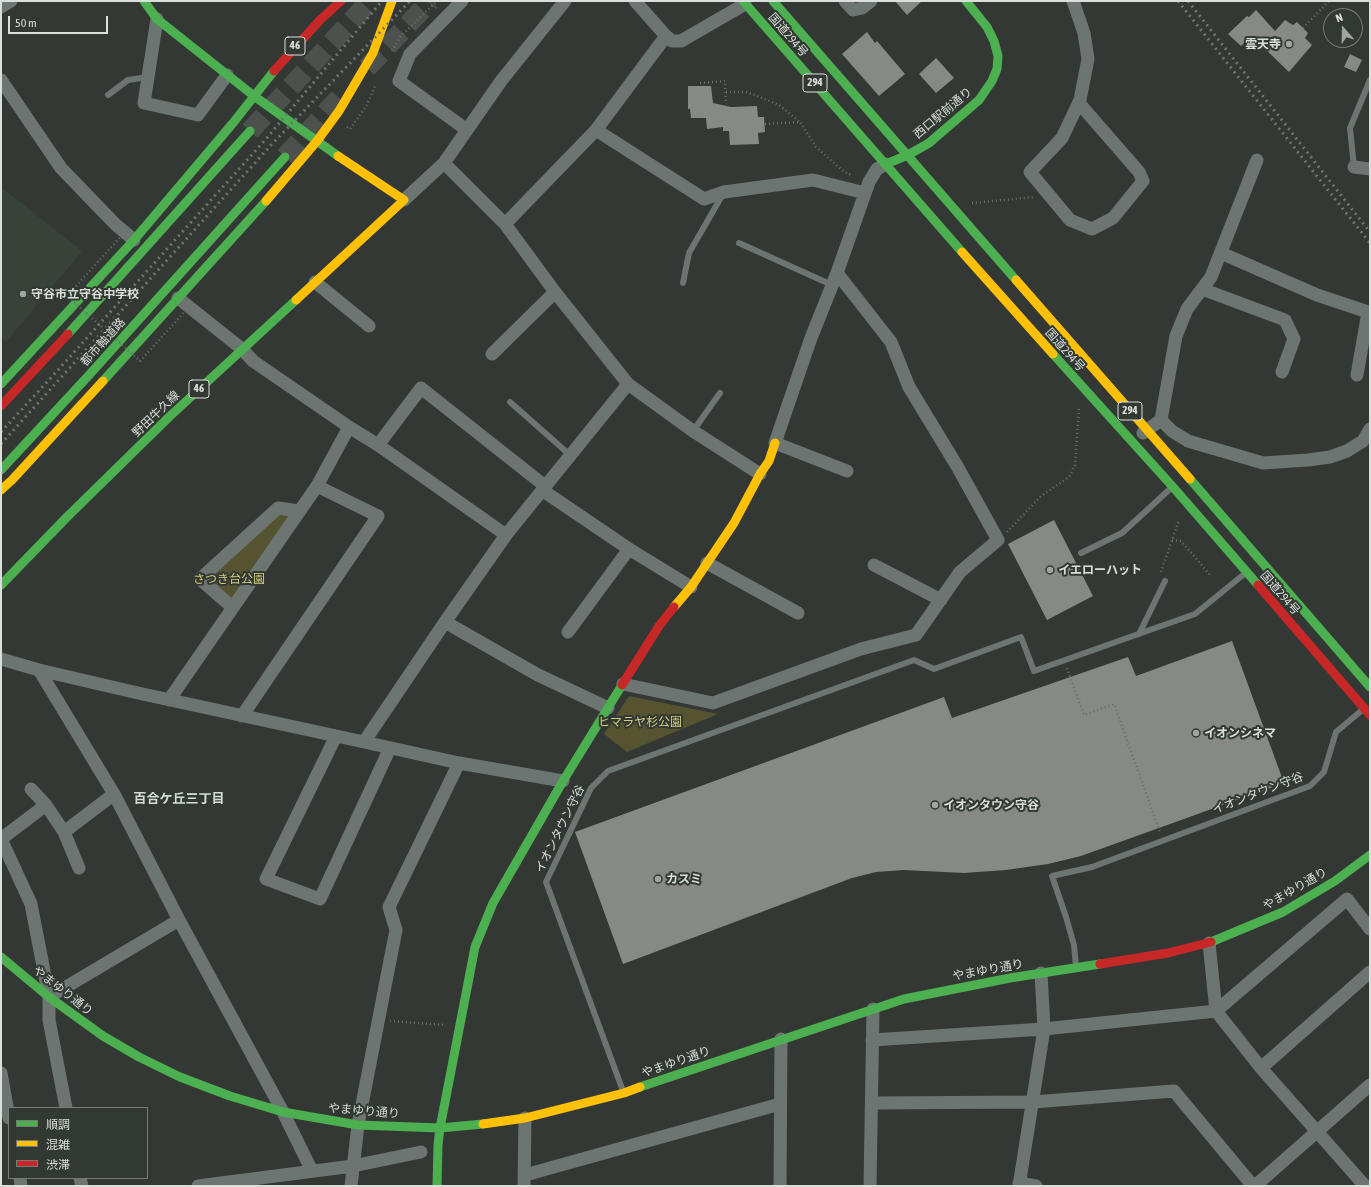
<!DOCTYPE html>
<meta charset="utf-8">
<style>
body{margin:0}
#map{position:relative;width:1371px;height:1187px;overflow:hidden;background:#333834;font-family:"Asap Condensed","Noto Sans JP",sans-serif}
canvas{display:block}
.frame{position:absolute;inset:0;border:2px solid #dadfdb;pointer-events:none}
.legend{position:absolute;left:8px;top:1107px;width:140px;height:72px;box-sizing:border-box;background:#323933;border:1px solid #757b76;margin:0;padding:5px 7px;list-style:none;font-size:12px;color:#dadfdb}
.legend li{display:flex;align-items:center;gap:8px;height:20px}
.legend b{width:20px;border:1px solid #757b76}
.north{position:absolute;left:1323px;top:8px;width:40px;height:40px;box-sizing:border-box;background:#323933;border:1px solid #757b76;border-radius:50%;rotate:340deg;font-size:11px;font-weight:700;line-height:16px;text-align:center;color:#dadfdb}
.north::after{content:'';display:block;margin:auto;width:14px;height:18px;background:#a0a5a1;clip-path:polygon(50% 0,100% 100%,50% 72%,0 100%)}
.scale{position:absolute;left:8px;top:16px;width:100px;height:18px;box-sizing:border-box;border:2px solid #dadfdb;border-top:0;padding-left:5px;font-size:12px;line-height:14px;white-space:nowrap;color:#dadfdb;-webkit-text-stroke:3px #323933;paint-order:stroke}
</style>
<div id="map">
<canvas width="1371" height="1187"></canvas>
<div class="frame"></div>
<ul class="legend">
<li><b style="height:5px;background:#4caf50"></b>順調</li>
<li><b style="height:5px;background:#ffc107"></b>混雑</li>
<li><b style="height:5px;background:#c62828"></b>渋滞</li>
</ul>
<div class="north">N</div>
<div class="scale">50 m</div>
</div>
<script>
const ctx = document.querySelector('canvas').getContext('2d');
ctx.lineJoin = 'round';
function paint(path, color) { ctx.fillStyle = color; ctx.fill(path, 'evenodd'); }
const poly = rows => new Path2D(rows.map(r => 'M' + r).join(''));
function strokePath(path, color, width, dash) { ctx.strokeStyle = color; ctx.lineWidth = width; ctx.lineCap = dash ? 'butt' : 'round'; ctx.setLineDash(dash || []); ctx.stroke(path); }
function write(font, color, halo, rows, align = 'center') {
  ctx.font = font + ' "Asap Condensed","Noto Sans JP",sans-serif'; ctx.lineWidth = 4; ctx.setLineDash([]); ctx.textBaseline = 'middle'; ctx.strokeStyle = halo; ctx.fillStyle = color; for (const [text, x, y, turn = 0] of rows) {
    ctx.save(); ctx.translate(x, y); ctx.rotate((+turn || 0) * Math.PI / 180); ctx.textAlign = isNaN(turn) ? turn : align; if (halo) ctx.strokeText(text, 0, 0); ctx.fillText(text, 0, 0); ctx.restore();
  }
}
paint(poly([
 [1,187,82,251,6,342,1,337]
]), '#374239');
paint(poly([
 [278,508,299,511,232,607,200,579],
 [629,696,718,714,627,752,604,734]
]), '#565331');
paint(poly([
 [895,1,922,1,907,15],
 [1256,10,1275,31,1285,20,1293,25,1297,22,1308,33,1305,38,1312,45,1289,72,1262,46,1257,45,1249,38,1241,46,1228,34,1247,16,1249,17],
 [867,32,875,43,877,41,905,74,879,96,842,54],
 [1350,54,1362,60,1356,72,1344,67],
 [936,58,954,78,936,93,919,74],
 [688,86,711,86,713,103,731,107,757,106,758,117,764,117,765,132,758,133,759,144,730,145,729,131,723,131,723,127,707,129,706,118,691,118,690,109,688,109],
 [1054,520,1093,596,1047,620,1008,544],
 [1232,641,1284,783,1081,856,1048,864,1006,870,964,873,904,870,876,872,852,878,623,964,575,832,944,697,952,718,1128,657,1136,676]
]), '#878986');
strokePath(poly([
 [367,68,430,1],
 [250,131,370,1],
 [285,157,341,96]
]), '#4c514d', 20, [20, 10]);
strokePath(poly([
 [1303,28,1329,1],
 [392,51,401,36,437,1],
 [700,83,725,81,726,104],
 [726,92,746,92,760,97,779,105,800,122],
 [765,124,800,122,816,147,844,172,852,175],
 [347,127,350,129,367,105,375,86],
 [972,203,1035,197],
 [1007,532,1041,496,1069,477,1075,465,1079,409],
 [1172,540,1181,541,1211,576],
 [1161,572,1179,520],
 [1067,668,1084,715,1114,704,1160,832],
 [390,1021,445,1025]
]), '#6a706d', 2.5, [1, 3]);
strokePath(poly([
 [108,95,128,80,148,77],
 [1354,167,1350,128,1370,80],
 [739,243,832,285],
 [683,283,689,253,723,194],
 [510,402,570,455],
 [693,431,720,393],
 [1081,553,1122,533,1170,489],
 [1139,634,1165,581],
 [1076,966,1074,945,1066,917,1052,876,1092,867,1310,786,1324,772,1336,732,1361,711],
 [623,1091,546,882,591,788,608,771,914,660,934,669,1021,637,1034,671,1195,614,1243,575]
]), '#6d7572', 6);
strokePath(poly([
 [462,1,410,54,399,81,467,130],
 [635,1,666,36,672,41,681,41,745,4],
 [845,1,853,10,862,8,871,1],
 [1073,1,1084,33,1088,59,1080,100,1062,138,1030,172,1070,220,1092,229,1113,218,1143,181,1139,172,1079,103],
 [1,7,11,1],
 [157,19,144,103,198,115,227,75],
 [1,80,61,168,115,224,134,240],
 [596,130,704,199,724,192,813,180,865,193],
 [444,163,505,224,555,292,628,384,693,431,760,474],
 [1354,167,1370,169],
 [404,200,444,163,501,81,565,1],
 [505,224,596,130,666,36],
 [1221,253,1317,295,1368,312,1357,375],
 [315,282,369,326],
 [1202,289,1285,320,1294,339,1282,372],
 [178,298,242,349,253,361,349,427,378,445,506,535],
 [492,354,555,292],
 [1161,420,1172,431,1188,441,1263,463,1308,460,1330,457,1347,451,1363,441,1370,429],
 [1143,433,1161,420,1176,336,1187,309,1211,277,1257,160],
 [378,445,421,388,545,486],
 [847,471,775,443,811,338,837,273,869,182,877,169,886,164],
 [542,490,629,549,691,587],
 [707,563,798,613],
 [874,565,941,600],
 [232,607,200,579,278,508,299,511],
 [445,622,538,675,608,708],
 [568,632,629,549],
 [1,659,39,670,138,693,364,742,459,763,563,781],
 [39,670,114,794,179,920,283,1112,312,1171],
 [623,684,713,703,861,649,916,635,960,572,998,540,957,466,909,387,891,342,837,273],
 [169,700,317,486,349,427],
 [242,716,378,516,317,486],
 [336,736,266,879,320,899,390,748],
 [364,742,445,622,506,535,628,384],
 [31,789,46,805],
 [1,839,31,904,49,997,49,1020,66,1108],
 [1,839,46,805,64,832],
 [79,868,64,832,114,794],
 [1209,943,1216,1011,1261,1068,1365,1186],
 [49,997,179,920],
 [872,1040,1044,1029,1216,1011,1347,899,1370,929],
 [1261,1068,1370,972],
 [1,1073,9,1118],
 [872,1103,1033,1102,1174,1091,1253,1186],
 [525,1175,780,1104],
 [20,1178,21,1186],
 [80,1178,82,1186],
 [1019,1183,1036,1186],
 [198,1186,353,1166,421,1152],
 [351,1186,358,1125,396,930,389,907,459,763],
 [524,1186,525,1118],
 [780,1186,781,1039],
 [870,1186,873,1009],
 [1019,1186,1044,1029,1041,973],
 [1255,1186,1370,1085]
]), '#6d7572', 13);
strokePath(poly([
 [144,1,157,19,254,96,338,156],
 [743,1,962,252],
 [773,1,1016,280],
 [886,164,908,155,929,143,979,100,992,81,997,69,998,56,994,41,987,27,966,1],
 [68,334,250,131],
 [1053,354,1173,487,1258,585],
 [103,381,266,201],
 [1,384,134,240,233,123,274,71],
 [1,470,90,374,285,157],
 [1190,479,1370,687],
 [1,585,67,517,169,417,296,300],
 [1211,942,1283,912,1335,881,1370,855],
 [1,957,49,997,103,1036,139,1057,180,1077,230,1096,283,1112,358,1125,440,1128,483,1124],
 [640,1087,904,999,1010,978,1100,964],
 [437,1186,438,1145,440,1128,475,947,493,903,563,781,622,685]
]), '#4caf50', 9);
strokePath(poly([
 [338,156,404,200],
 [266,201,317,141,339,111,373,53,392,1],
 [962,252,1053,354],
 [1016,280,1190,479],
 [296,300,404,200],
 [1,490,12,480,103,381],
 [674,607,691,587,734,523,760,474,769,461,775,443],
 [483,1124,525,1118,624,1093,640,1087]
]), '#ffc107', 9);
strokePath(poly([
 [274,71,320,20,341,1],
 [1,406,68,334],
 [1258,585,1370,715],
 [622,685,659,626,674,607],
 [1100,964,1168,953,1211,942]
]), '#c62828', 9);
strokePath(poly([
 [1178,1,1370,243],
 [1188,1,1370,232],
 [1,432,58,370,266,139,382,1],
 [1,444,272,144,410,1]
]), '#6f7472', 3, [2, 4]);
strokePath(poly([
 [125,232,67,296,140,361,189,307]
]), '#6a706d', 2.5, [1, 3]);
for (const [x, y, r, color] of [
 [1289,44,4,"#a0a5a1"],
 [23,294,4,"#a0a5a1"],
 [1050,570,4,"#a0a5a1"],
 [1196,733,4,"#a0a5a1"],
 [935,805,4,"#a0a5a1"],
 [658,879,4,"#a0a5a1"]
]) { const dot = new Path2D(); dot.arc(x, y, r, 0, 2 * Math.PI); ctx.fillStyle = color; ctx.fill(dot); strokePath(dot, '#323933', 1.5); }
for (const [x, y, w] of [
 [295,46,20],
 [815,83,24],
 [199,389,20],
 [1130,411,24]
]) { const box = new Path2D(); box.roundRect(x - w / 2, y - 9, w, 18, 3); ctx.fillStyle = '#323933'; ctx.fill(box); strokePath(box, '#dadfdb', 1); }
write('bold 11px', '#dadfdb', null, [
 ["46",295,46],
 ["294",815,83],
 ["46",199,389],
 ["294",1130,411]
]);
write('12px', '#dadfdb', '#323933', [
 ["国道294号",788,35,49],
 ["西口駅前通り",943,113,-40],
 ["都市軸道路",103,342,-48],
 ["国道294号",1065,350,48],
 ["野田牛久線",156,414,-44],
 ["国道294号",1280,593,49],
 ["イオンタウン守谷",1258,793,-21],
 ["イオンタウン守谷",560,829,-64],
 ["やまゆり通り",1295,889,-30],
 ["やまゆり通り",988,970,-10],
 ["やまゆり通り",63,991,38],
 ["やまゆり通り",676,1062,-19],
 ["やまゆり通り",364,1111,5]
]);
write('bold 12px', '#dadfdb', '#323933', [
 ["雲天寺",1281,44,"right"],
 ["守谷市立守谷中学校",31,294],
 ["イエローハット",1058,570],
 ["イオンシネマ",1204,733],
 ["イオンタウン守谷",943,805],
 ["カスミ",666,879]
], 'left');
write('12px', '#d5cd7e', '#323933', [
 ["さつき台公園",229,579],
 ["ヒマラヤ杉公園",640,722]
]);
write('bold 13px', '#d4ddd5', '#323933', [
 ["百合ケ丘三丁目",179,799]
]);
</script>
